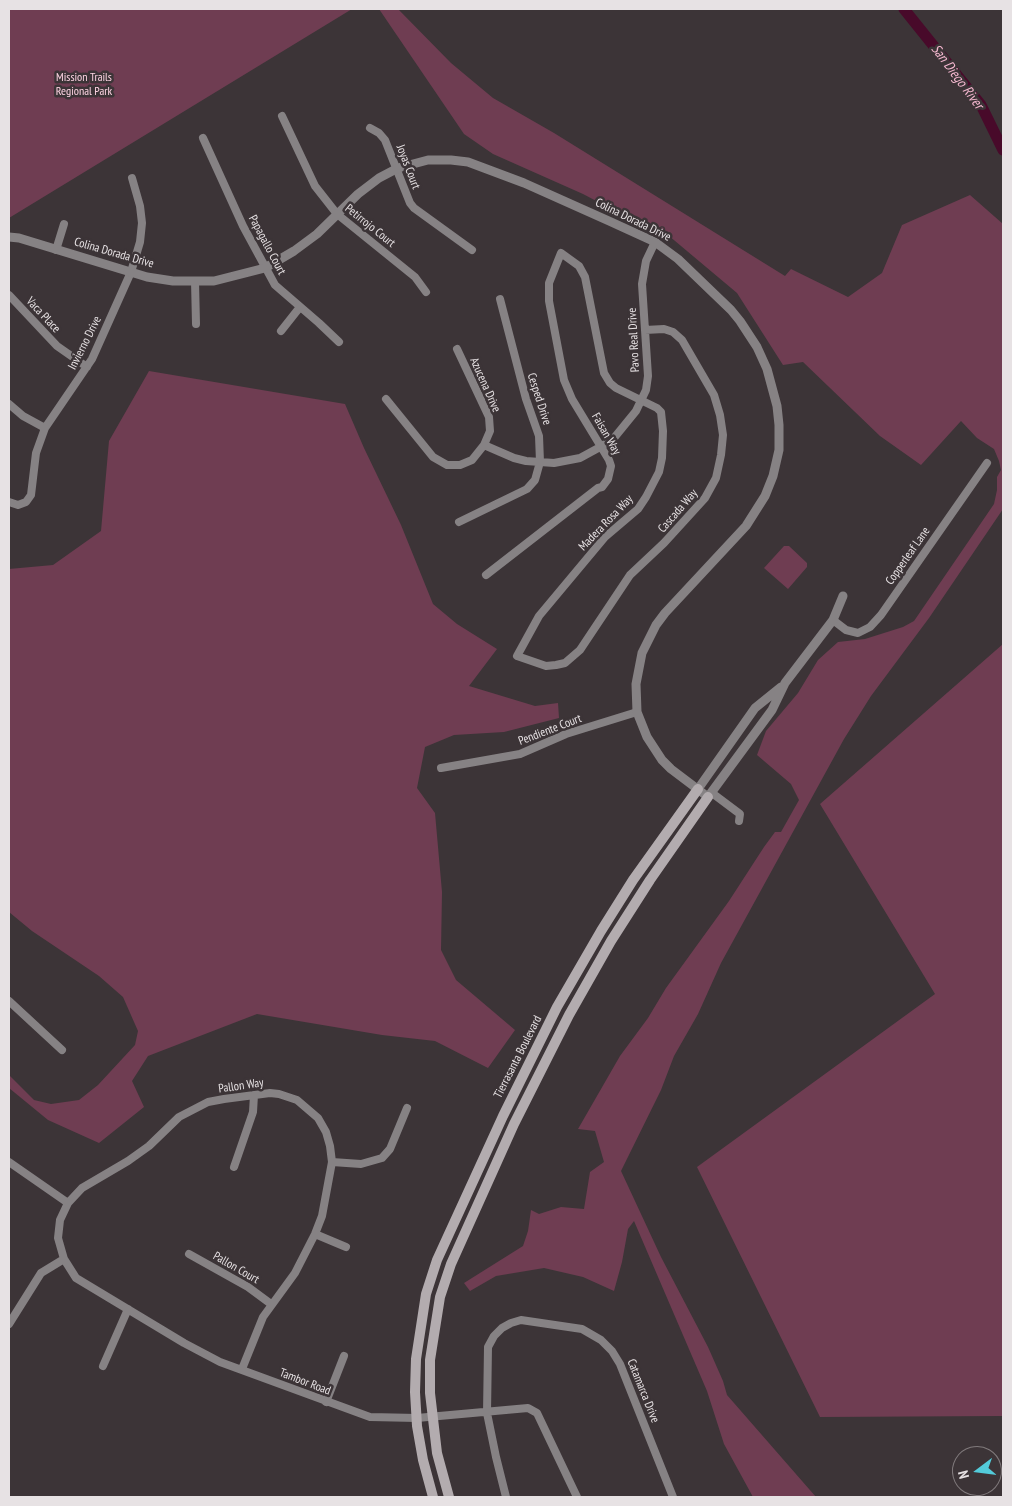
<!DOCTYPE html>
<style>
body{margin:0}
#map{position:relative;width:1012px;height:1506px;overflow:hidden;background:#3c3437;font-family:"PT Sans Narrow",sans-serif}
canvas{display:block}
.frame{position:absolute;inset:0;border:10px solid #e7e2e4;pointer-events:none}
.north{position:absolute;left:952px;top:1446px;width:50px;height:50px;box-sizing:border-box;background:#3c3437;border:1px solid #807a7c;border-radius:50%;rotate:255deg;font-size:14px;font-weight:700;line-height:20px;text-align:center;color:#e7e2e4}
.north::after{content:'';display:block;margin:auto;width:18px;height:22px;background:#53cbda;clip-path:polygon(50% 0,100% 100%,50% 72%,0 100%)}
</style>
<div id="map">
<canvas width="1012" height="1506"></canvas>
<div class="frame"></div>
<div class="north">N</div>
</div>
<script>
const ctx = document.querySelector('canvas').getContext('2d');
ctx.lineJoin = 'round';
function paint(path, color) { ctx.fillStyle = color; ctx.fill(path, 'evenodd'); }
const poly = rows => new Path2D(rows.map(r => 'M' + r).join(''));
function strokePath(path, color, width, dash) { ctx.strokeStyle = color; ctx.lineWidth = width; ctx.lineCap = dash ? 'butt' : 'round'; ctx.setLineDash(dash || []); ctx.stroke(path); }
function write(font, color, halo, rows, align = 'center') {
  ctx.font = font + ' "PT Sans Narrow",sans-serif'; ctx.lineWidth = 5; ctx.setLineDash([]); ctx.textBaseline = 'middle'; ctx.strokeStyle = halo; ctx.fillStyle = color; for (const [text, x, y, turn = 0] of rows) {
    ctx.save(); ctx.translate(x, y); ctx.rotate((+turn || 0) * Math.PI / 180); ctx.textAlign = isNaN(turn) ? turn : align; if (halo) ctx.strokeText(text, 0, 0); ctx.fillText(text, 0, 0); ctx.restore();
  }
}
paint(poly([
 [9,9,352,9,9,218],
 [379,9,398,9,451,63,493,98,554,133,785,276,791,269,848,297,882,273,902,225,970,195,1003,224,1003,509,929,618,871,696,844,739,721,963,698,1014,674,1056,661,1090,621,1171,661,1257,708,1347,723,1381,727,1395,816,1497,753,1497,724,1444,707,1391,634,1221,628,1229,622,1262,614,1291,583,1277,544,1268,496,1276,470,1291,464,1283,523,1246,528,1231,531,1210,539,1214,561,1207,584,1209,590,1172,604,1162,595,1131,578,1129,620,1056,648,1018,666,988,729,901,764,847,775,832,781,832,799,800,791,784,757,755,766,731,798,693,818,660,838,642,865,639,903,627,914,621,994,504,997,490,997,477,1001,470,999,461,994,449,977,438,961,421,921,465,880,436,803,362,783,365,737,293,656,225,627,217,583,194,493,154,464,134],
 [149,371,345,404,364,448,401,525,433,604,457,624,497,649,469,686,535,706,558,703,559,718,504,732,454,735,425,747,417,788,435,813,442,892,441,950,456,980,515,1030,488,1068,435,1041,382,1035,257,1014,148,1056,132,1081,144,1107,99,1143,48,1120,9,1088,9,1075,34,1100,51,1104,79,1100,98,1085,135,1045,138,1031,123,997,99,976,32,931,9,912,9,569,53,565,101,531,109,441],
 [784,546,789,546,807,563,807,567,788,589,764,568],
 [1003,644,1003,1416,820,1417,697,1167,935,994,820,804]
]), '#6f3d52');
strokePath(poly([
 [904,9,981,105,1003,150]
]), '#480a2a', 11);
strokePath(poly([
 [282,116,315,186,337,214,415,277,426,292],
 [370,128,379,133,385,140,410,203,414,208,472,250],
 [203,138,243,226,275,285,319,323,339,342],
 [56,250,64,224],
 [195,281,196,324],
 [9,295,57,346,87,367],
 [281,331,300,307],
 [386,399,433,457,447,465,460,465,472,460,484,445,490,431,489,417,457,349],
 [9,404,23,416,45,428],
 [484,445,514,458,526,461,554,463,580,458,602,446,614,438,636,411,646,390,648,376,642,284,646,261,655,242],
 [9,502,18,505,26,502,31,495,36,453,45,428,92,359,131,272,140,242,142,223,140,206,132,178],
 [459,522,527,489,535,480,540,462,539,436,526,399,500,299],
 [486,575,598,488,602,487,608,479,611,466,609,460,572,399,564,380,549,301,549,283,561,253,579,266,585,277,604,373,610,383,616,388,657,408,661,412,663,431,662,458,659,472,646,497,638,509,605,537,539,616,517,656,546,666,556,665,565,663,580,650,630,575,664,543,705,498,716,478,721,455,723,435,720,415,714,395,682,340,673,332,664,329,645,330],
 [833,620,846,630,858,633,870,627,881,615,987,463],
 [441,768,520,754,566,734,637,712],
 [712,793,740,814,739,821],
 [9,1001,62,1050],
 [9,1162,68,1203],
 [332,1162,361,1164,382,1158,390,1149,407,1108],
 [234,1167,253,1112,254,1095],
 [315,1234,346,1247],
 [189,1254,248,1287,271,1304],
 [9,1324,41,1273,64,1259],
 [103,1366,128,1309],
 [242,1369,263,1317,295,1273,315,1234,322,1216,332,1162,330,1146,326,1132,318,1118,297,1100,279,1094,270,1093,224,1099,208,1102,179,1117,149,1146,128,1161,82,1188,68,1203,60,1220,58,1238,64,1259,76,1278,184,1343,220,1362,370,1417,417,1418,528,1408,537,1413,577,1497],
 [326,1402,344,1356],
 [506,1497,496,1457,487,1413,488,1347,494,1336,502,1328,511,1323,521,1320,582,1329,601,1340,612,1351,620,1364,673,1497]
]), '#868284', 8);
strokePath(poly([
 [9,237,19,238,147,277,173,281,214,281,265,268,294,251,317,234,358,194,379,178,398,168,428,160,451,160,468,162,524,183,609,221,655,242,678,259,731,310,740,321,757,347,767,369,777,406,779,425,779,450,773,476,765,496,746,526,665,613,656,625,642,653,636,684,637,712,647,737,662,760,671,769,708,797,772,710,785,683,833,620,843,596],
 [698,789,755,708,781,687]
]), '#868284', 9);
strokePath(poly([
 [433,1497,423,1460,417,1426,415,1392,416,1359,426,1294,437,1260,503,1116,557,1007,601,931,633,880,698,789],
 [449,1497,437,1453,430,1393,430,1360,440,1297,451,1264,514,1124,569,1015,611,941,650,880,708,797]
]), '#b3acaf', 10);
write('12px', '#fdd3e2', '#3c3437', [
 ["Mission Trails",84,78],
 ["Regional Park",84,92]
]);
write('12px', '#e7e2e4', '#3c3437', [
 ["Joyas Court",408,167,69],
 ["Colina Dorada Drive",633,220,26],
 ["Petirrojo Court",370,226,39],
 ["Papagallo Court",267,245,62],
 ["Colina Dorada Drive",114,253,16],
 ["Vaca Place",43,315,47],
 ["Pavo Real Drive",634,340,-93],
 ["Invierno Drive",85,343,-63],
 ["Azucena Drive",485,385,66],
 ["Cesped Drive",539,399,72],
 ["Faisan Way",606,434,60],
 ["Cascada Way",678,511,-49],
 ["Madera Rosa Way",606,523,-46],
 ["Copperleaf Lane",908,556,-55],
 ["Pendiente Court",550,730,-21],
 ["Tierrasanta Boulevard",518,1057,-63],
 ["Pallon Way",241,1086,-8],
 ["Pallon Court",236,1268,30],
 ["Tambor Road",305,1382,21],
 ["Catamarca Drive",643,1391,68]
]);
write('italic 14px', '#f4b7cf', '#3c3437', [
 ["San Diego River",957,77,53]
]);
</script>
